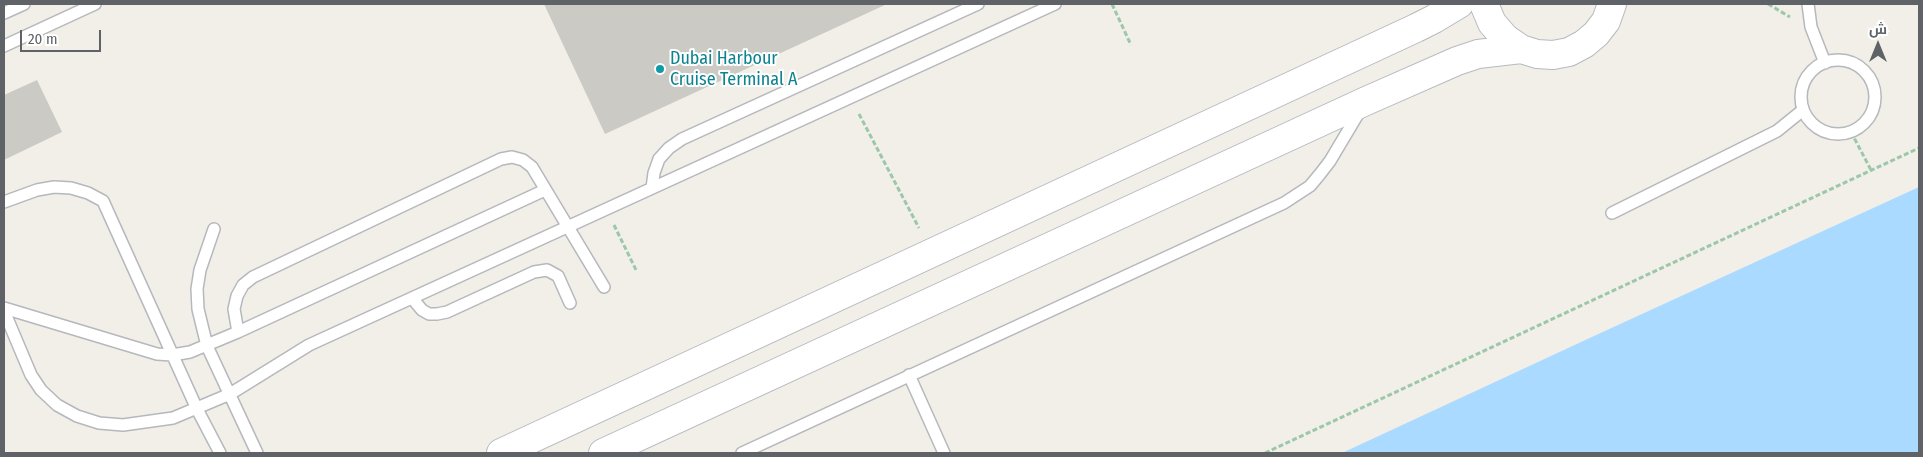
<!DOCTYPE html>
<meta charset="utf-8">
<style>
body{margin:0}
#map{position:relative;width:1923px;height:457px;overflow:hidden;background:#f1efe8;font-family:"Fira Sans Condensed",Cairo,sans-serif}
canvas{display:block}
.frame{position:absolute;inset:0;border:5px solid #5f6368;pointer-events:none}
.north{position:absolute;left:1853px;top:20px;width:50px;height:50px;-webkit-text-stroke:4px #fff;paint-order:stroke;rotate:0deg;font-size:14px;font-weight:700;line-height:20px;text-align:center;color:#5f6368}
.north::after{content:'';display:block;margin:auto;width:18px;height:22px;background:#5f6368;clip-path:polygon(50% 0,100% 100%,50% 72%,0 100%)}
.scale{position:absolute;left:20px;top:30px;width:81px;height:22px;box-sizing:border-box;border:2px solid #5f6368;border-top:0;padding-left:6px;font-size:15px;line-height:18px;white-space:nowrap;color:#5f6368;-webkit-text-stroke:4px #fff;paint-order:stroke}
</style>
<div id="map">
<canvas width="1923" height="457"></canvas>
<div class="frame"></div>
<div class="north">ش</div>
<div class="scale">20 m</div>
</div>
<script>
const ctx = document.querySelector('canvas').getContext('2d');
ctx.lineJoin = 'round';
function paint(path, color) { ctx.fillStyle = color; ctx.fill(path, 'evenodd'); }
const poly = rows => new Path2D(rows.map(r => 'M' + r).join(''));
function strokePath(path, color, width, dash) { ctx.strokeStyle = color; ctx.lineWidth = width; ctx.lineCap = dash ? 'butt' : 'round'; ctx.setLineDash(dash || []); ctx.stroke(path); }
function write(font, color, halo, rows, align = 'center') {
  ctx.font = font + ' "Fira Sans Condensed",sans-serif'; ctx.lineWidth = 4; ctx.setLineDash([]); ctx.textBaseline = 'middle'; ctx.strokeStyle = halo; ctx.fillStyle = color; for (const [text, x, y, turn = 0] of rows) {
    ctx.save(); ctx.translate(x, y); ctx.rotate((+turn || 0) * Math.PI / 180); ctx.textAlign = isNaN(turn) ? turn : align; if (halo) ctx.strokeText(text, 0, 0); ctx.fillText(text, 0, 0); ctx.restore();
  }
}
paint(poly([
 [1919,187,1919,453,1342,453,1594,336]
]), '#aadaff');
paint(poly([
 [544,4,887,4,605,134],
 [37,80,62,132,4,160,4,95]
]), '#cccac5');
const lane = poly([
 [1808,4,1811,27,1825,63],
 [4,13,24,4],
 [4,46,95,4],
 '1801 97a37 37 0 1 1 74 0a37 37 0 1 1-74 0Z',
 [652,188,654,173,659,159,669,148,682,139,978,4],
 [4,202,37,190,54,187,71,188,88,193,103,201,197,409,220,453],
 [1612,213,1777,131,1803,110],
 [214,229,200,270,197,289,198,309,207,346,257,453],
 [412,298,422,310,429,314,437,314,447,312,534,272,547,270,558,276,570,303],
 [4,308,157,354,172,355,190,352,238,332,545,190],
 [4,311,31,375,41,390,57,405,77,416,99,423,123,425,173,418,230,394,309,345,1055,4],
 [238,332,234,309,237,296,243,285,253,277,501,159,512,157,523,160,532,167,604,287],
 [909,375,944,453],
 [742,453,1284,203,1310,186,1320,174,1330,161,1361,109]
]);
const secondary = poly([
 [1484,4,1492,23,1505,38,1521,49,1537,54,1553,55,1569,52,1584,44,1596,34,1606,21,1612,4],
 [501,453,1416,28,1434,19,1459,4],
 [603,453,1366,101,1457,61,1478,54,1521,49]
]);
strokePath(lane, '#b5b8bc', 14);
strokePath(secondary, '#b6babf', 30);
strokePath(poly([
 [1112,4,1131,45],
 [1768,4,1790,17],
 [859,114,919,228],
 [1851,132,1871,170],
 [614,225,637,272],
 [1265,453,1919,148]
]), '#9cc7a9', 3, [5, 2.5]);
strokePath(lane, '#fff', 11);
strokePath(secondary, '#fff', 28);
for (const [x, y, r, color] of [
 [660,69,5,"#0f9aa8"]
]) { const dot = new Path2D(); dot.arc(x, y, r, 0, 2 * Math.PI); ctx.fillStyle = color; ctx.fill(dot); strokePath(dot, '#fff', 2); }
write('18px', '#0d838f', '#fff', [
 ["Dubai Harbour",670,59],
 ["Cruise Terminal A",670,80]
], 'left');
</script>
